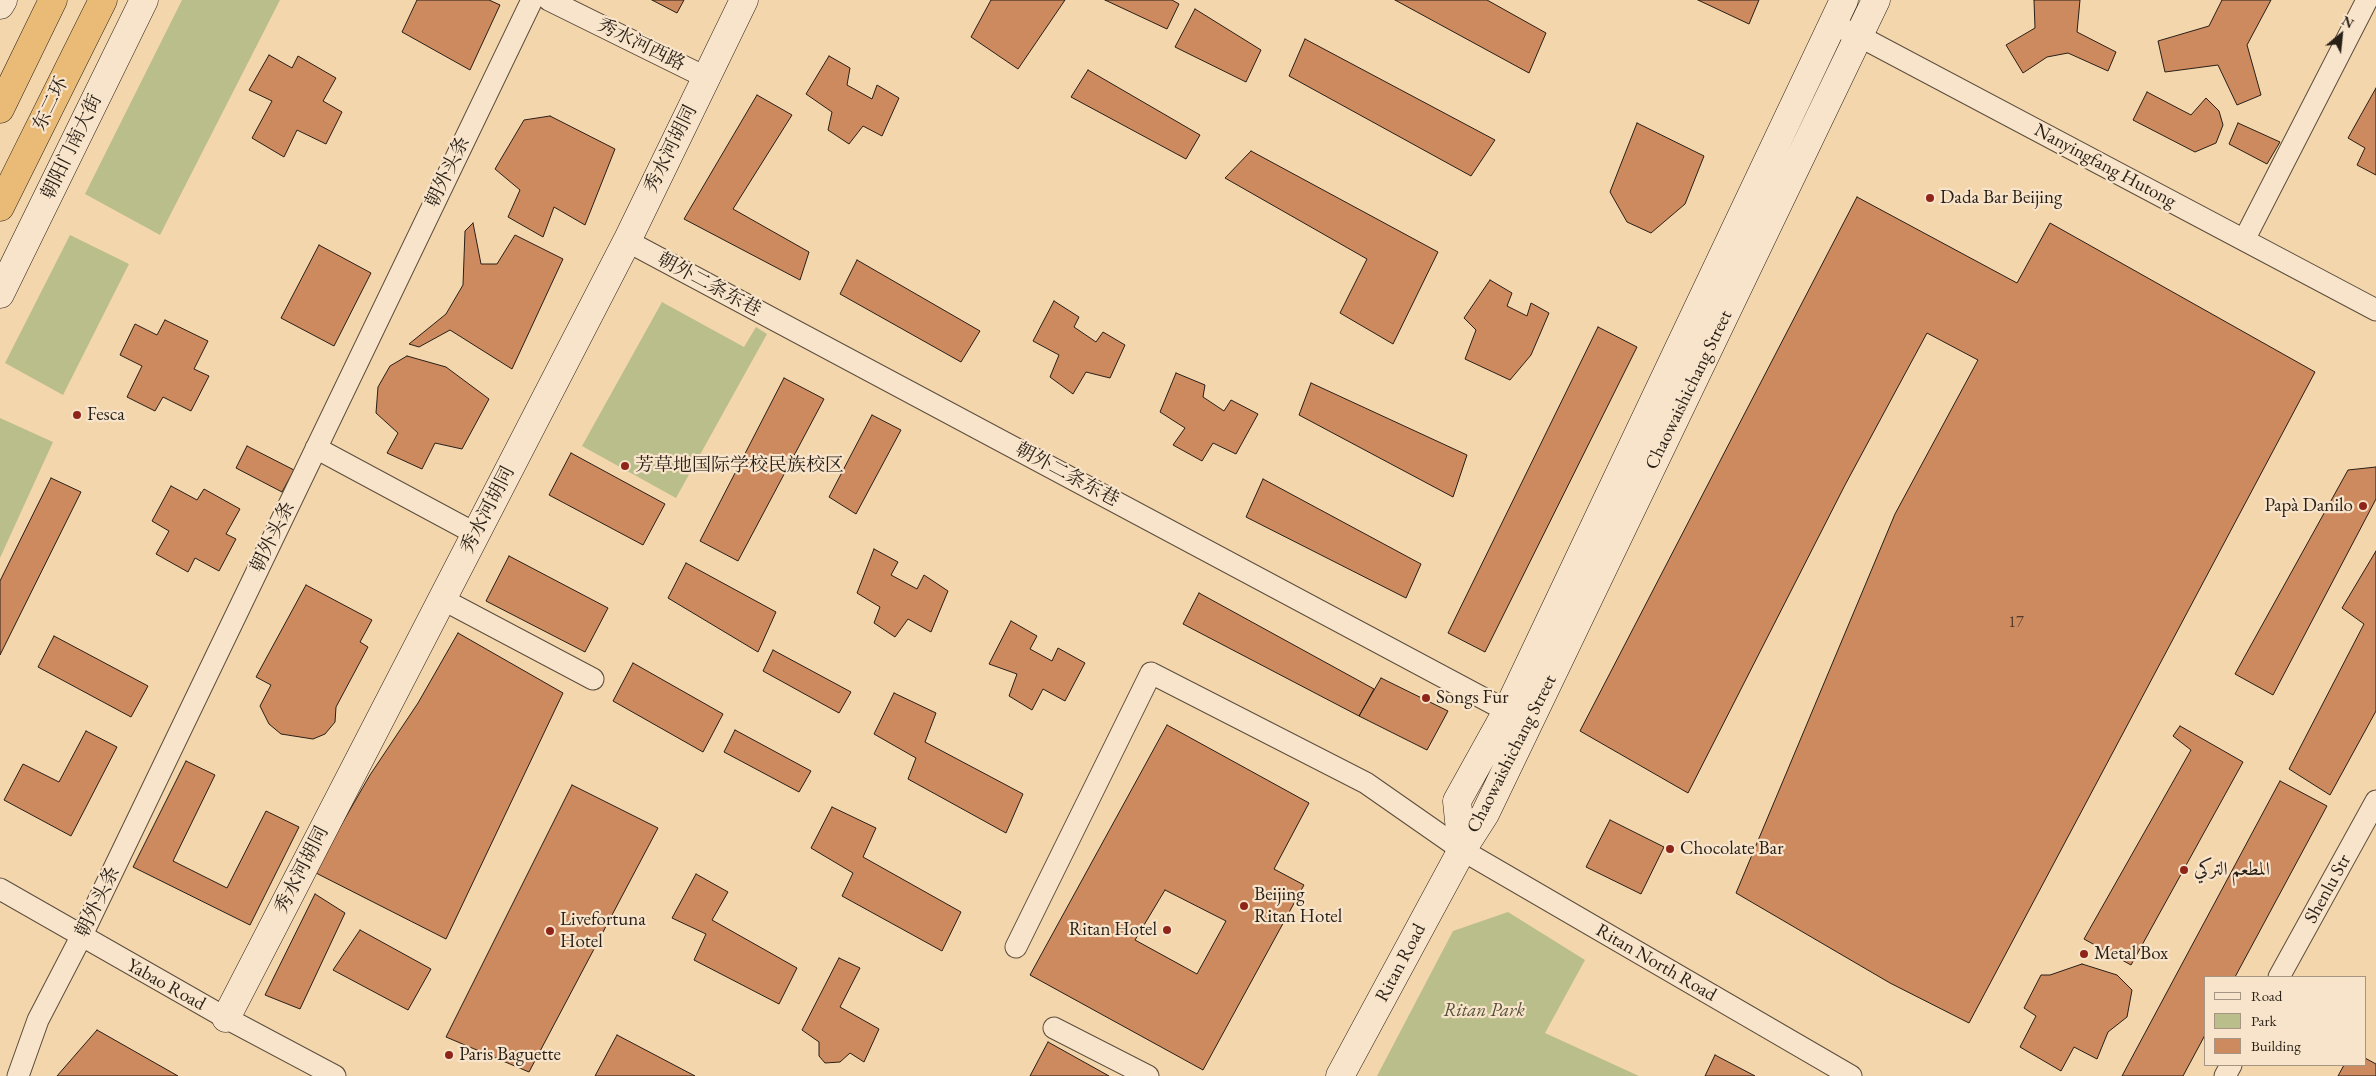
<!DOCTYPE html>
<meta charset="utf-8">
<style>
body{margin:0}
#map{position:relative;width:2376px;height:1076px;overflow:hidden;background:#f4d6ad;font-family:"EB Garamond",serif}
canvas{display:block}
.legend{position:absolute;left:2204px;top:976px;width:162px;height:90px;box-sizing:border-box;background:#f8e4ca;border:1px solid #a59582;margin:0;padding:6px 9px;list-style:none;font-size:15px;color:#281f17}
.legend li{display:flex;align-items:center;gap:10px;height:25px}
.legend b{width:25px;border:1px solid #a59582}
.north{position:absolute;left:2316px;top:10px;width:50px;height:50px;-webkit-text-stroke:4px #f8e4ca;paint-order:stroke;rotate:28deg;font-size:14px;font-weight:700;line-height:20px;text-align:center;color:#281f17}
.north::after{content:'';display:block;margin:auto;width:18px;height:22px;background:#281f17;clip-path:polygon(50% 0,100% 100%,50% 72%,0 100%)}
</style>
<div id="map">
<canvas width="2376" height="1076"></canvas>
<ul class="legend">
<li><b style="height:6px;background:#f8e4ca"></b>Road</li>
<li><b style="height:14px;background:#babe8b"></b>Park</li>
<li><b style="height:14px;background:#ce8a5f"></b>Building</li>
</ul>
<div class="north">N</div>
</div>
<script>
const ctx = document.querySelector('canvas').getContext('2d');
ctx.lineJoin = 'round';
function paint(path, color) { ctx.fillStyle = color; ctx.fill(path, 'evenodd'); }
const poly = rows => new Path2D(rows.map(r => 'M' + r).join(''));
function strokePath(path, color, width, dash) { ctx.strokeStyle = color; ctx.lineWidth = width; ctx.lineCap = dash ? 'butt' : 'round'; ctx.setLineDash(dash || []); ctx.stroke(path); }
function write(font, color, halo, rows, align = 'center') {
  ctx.font = font + ' "EB Garamond",Amiri,"Noto Serif SC",serif'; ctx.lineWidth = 4.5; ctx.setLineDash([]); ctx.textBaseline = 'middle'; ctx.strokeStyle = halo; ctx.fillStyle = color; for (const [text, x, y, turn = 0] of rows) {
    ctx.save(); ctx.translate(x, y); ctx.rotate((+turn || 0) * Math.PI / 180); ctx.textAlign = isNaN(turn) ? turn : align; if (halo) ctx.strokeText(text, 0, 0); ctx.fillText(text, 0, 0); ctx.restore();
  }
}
paint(poly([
 [182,0,280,0,160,235,85,194],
 [70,235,129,264,63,395,5,363],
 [662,302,744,347,756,327,767,334,676,498,582,446],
 [0,418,53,442,0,558],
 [1508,912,1585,960,1545,1033,1639,1076,1377,1076,1453,931]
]), '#babe8b');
const building = poly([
 [417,0,489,0,500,5,470,70,402,32,417,0],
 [652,0,684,0,677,13,652,0],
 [991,0,1065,0,1018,69,971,37,991,0],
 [1105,0,1172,0,1179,4,1167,29,1105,0],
 [1395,0,1487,0,1546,33,1529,73,1395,0],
 [1698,0,1759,0,1749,24,1698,0],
 [2034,0,2080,0,2077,32,2116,52,2108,71,2068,53,2047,57,2023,73,2006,45,2035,28,2034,0],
 [2222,0,2271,0,2247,45,2261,95,2237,105,2218,65,2165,72,2158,41,2209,26,2222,0],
 [1195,9,1261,50,1246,82,1175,47,1195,9],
 [1305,39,1495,140,1471,176,1289,76,1305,39],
 [269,55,292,68,298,56,336,78,323,101,342,112,326,144,297,130,284,157,252,138,272,101,249,90,269,55],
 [829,56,850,68,847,85,872,99,877,85,899,98,882,136,863,126,849,144,828,130,832,112,806,94,829,56],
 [1088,70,1200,135,1186,159,1071,97,1088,70],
 [2376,88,2376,175,2357,165,2365,148,2348,138,2376,88],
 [2147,92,2191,115,2206,98,2219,111,2223,125,2216,143,2195,152,2133,120,2147,92],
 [757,95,792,115,733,209,809,252,800,280,684,219,757,95],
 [550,116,615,149,585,225,554,207,543,237,508,217,520,190,495,169,524,120,550,116],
 [1637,123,1704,156,1685,204,1651,233,1627,222,1610,192,1637,123],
 [2238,123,2280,142,2267,164,2229,144,2238,123],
 [1251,151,1438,252,1393,344,1340,313,1367,259,1225,178,1251,151],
 [1857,197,2017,283,2050,223,2315,372,1969,1023,1890,983,1736,893,1895,514,1978,360,1927,333,1845,485,1688,793,1580,731,1857,197],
 [473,223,481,264,497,264,515,235,563,259,512,369,450,330,419,347,409,344,446,314,463,285,465,231,473,223],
 [319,245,371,273,334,346,281,318,319,245],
 [857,260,980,331,961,362,840,294,857,260],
 [1490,280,1512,293,1507,306,1527,316,1531,303,1549,313,1531,355,1510,380,1465,359,1476,330,1464,318,1490,280],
 [1054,301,1079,317,1074,327,1096,342,1103,332,1125,345,1110,378,1086,372,1073,394,1050,377,1059,355,1033,341,1054,301],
 [165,320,208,341,194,369,209,376,191,411,163,397,155,411,127,397,142,366,120,355,135,324,157,335,165,320],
 [1598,327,1637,347,1485,652,1448,633,1598,327],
 [407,356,446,367,489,399,462,449,435,443,422,469,387,453,398,433,376,413,378,387,390,366,407,356],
 [1176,373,1205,385,1203,397,1224,411,1231,400,1258,414,1236,454,1213,443,1202,461,1173,445,1185,428,1160,412,1176,373],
 [784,378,824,399,738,561,700,541,784,378],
 [1311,383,1467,455,1453,497,1299,415,1311,383],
 [872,415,901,430,856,514,829,497,872,415],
 [247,446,294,470,282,492,236,468,247,446],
 [571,453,665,504,643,545,549,495,571,453],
 [2376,467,2376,499,2273,695,2235,674,2348,470,2376,467],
 [51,478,81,492,0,655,0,581,51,478],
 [1263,479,1421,564,1406,598,1246,517,1263,479],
 [171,486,197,500,204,489,240,509,226,534,236,539,219,571,195,558,188,572,156,554,169,531,152,521,171,486],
 [874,549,898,562,891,575,917,589,924,575,948,591,931,632,908,619,895,637,874,623,880,607,857,593,874,549],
 [2376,551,2376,711,2330,795,2289,769,2364,624,2342,608,2376,551],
 [509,556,608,608,585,652,486,601,509,556],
 [686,563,776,612,758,652,668,598,686,563],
 [306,585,372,620,360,642,368,647,336,707,335,722,325,734,313,739,281,734,269,724,260,706,271,685,256,677,306,585],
 [1199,593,1374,689,1359,716,1183,624,1199,593],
 [1011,621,1037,636,1030,649,1052,661,1058,648,1085,663,1065,701,1043,689,1032,710,1009,696,1017,674,989,664,1011,621],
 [458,633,563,693,446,939,314,872,370,775,418,703,458,633],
 [54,636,148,686,131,717,38,667,54,636],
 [773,650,851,692,839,713,763,671,773,650],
 [633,663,723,714,703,752,613,701,633,663],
 [1381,678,1448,711,1427,750,1359,716,1381,678],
 [894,693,936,713,925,742,1023,794,1006,833,908,779,916,758,874,734,894,693],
 [1167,725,1309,803,1274,869,1304,885,1203,1070,1030,975,1167,725],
 [1165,890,1226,921,1197,974,1135,940,1165,890],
 [2180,726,2243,762,2131,965,2084,939,2191,750,2173,736,2180,726],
 [735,730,811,771,799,792,724,752,735,730],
 [86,731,117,747,71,836,4,800,23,764,59,782,86,731],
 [186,761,215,775,173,861,227,888,266,811,299,827,250,925,133,867,186,761],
 [2280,781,2327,806,2235,977,2205,977,2205,1035,2183,1076,2122,1076,2280,781],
 [572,785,658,828,529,1072,446,1037,572,785],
 [832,807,876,828,863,857,961,912,942,951,842,896,853,873,811,848,832,807],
 [1610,820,1664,847,1641,894,1586,867,1610,820],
 [696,874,728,892,712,920,797,968,779,1004,694,960,706,934,672,918,696,874],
 [315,894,345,913,300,1009,265,995,315,894],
 [360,930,431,969,408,1010,333,970,360,930],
 [839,958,860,968,840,1007,879,1029,864,1062,850,1053,840,1062,825,1063,819,1056,819,1042,802,1030,839,958],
 [2082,964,2117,975,2132,990,2127,1017,2108,1032,2097,1059,2074,1047,2061,1071,2020,1047,2036,1016,2024,1008,2041,975,2050,975,2082,964],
 [97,1030,178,1076,57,1076,97,1030],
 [617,1035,695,1076,595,1076,617,1035],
 [1048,1042,1109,1076,1030,1076,1048,1042],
 [1715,1055,1755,1076,1705,1076,1715,1055],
 [2365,1058,2376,1064,2376,1076,2338,1076,2344,1065,2365,1065,2365,1058]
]);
paint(building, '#ce8a5f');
strokePath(building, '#281f17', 1);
const street = poly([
 [549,0,705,77],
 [1832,24,1859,36,2376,310],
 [2244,240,2367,0],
 [627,241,1507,711],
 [316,448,476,534],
 [442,599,593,679],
 [0,889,226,1018,335,1076],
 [1016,947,1151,673,1366,783,1462,850,1851,1076],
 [2279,977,2376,801],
 [1054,1028,1148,1076],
 [18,1076,38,1020,81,937,532,0],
 [2225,1076,2231,1065]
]);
const secondary = poly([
 [0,5,3,0],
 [0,294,144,0],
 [1462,850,1457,801,1507,711,1844,0],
 [226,1018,627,241,744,0],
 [1340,1076,1462,850,1485,814,1876,0]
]);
const highway = poly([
 [0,109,53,0],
 [0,207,103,0]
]);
strokePath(street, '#5b4d3c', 23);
strokePath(secondary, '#281f17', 29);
strokePath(highway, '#281f17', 29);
strokePath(street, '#f8e4ca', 21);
strokePath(secondary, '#f8e4ca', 28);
strokePath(highway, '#eabb76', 28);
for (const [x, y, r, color] of [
 [1930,198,5,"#8f2418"],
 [77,415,5,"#8f2418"],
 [625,466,5,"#8f2418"],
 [2363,506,5,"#8f2418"],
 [1426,698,5,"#8f2418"],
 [1670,849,5,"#8f2418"],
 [2184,870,5,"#8f2418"],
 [1244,906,5,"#8f2418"],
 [1167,930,5,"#8f2418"],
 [550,931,5,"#8f2418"],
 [2084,954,5,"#8f2418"],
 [449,1055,5,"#8f2418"]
]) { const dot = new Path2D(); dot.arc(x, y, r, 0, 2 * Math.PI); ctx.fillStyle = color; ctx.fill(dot); strokePath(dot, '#f8e4ca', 2); }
write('16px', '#523a29', null, [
 ["17",2016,623]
]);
write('19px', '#281f17', '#f8e4ca', [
 ["秀水河西路",641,45,26],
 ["东二环",51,104,-64],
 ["朝阳门南大街",72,147,-64],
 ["秀水河胡同",671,149,-64],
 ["Nanyingfang Hutong",2105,166,28],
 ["朝外头条",448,172,-64],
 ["朝外二条东巷",709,285,28],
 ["Chaowaishichang Street",1689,390,-64],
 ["朝外二条东巷",1067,475,28],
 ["秀水河胡同",488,510,-63],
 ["朝外头条",273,537,-64],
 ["Chaowaishichang Street",1512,754,-63],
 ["秀水河胡同",302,870,-63],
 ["Shenlu Str",2328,889,-61],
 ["朝外头条",98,902,-64],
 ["Ritan Road",1401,963,-62],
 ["Ritan North Road",1656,963,30],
 ["Yabao Road",166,985,29]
]);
write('19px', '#281f17', '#f8e4ca', [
 ["Dada Bar Beijing",1940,198],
 ["Fesca",87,415],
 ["芳草地国际学校民族校区",635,466],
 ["Papà Danilo",2353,506,"right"],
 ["Songs Fur",1436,698],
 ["Chocolate Bar",1680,849],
 ["المطعم التركي",2194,870],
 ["Beijing",1254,895],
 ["Ritan Hotel",1254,917],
 ["Livefortuna",560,920],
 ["Hotel",560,942],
 ["Ritan Hotel",1157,930,"right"],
 ["Metal Box",2094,954],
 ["Paris Baguette",459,1055]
], 'left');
write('italic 19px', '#544f3a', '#f8e4ca', [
 ["Ritan Park",1484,1011]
]);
</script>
